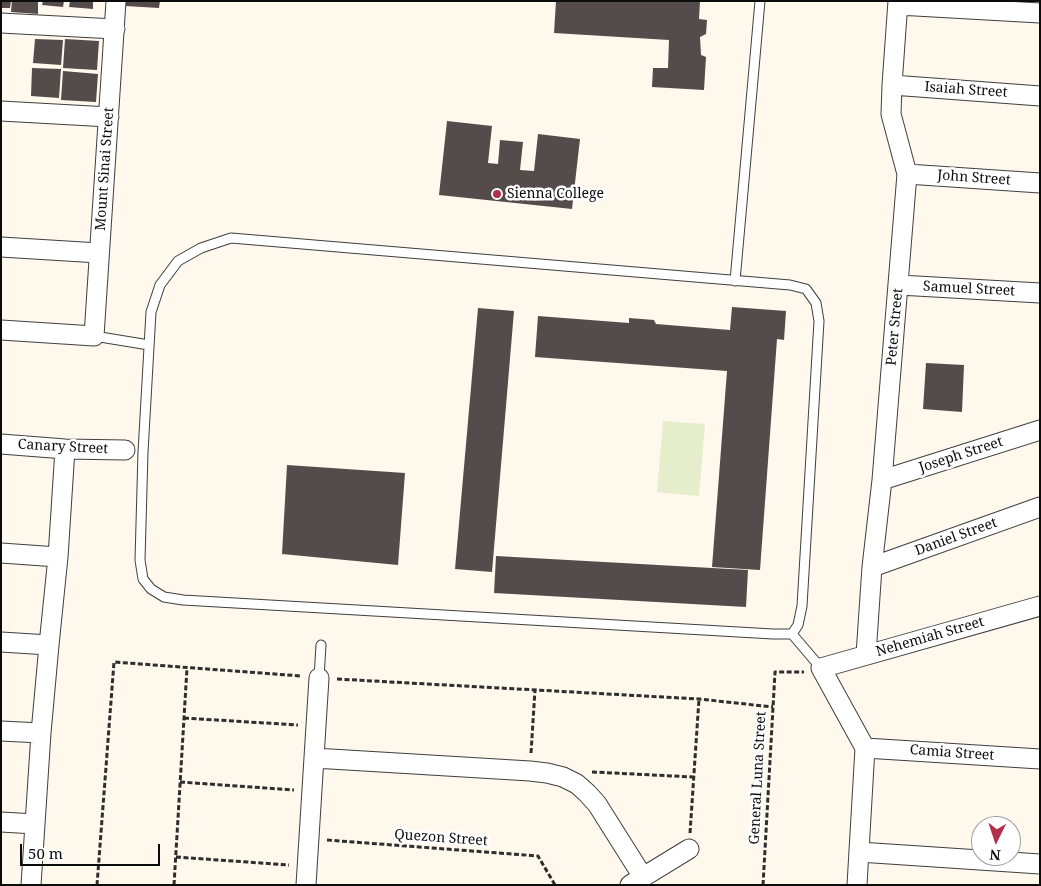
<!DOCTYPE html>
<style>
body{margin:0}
#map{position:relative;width:1041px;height:886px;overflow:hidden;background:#fef8ed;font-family:"Noto Serif",serif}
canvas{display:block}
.frame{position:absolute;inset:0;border:2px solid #0c0c0c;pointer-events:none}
.north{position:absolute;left:971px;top:816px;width:50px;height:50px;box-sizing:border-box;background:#fff;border:1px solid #9e9e9e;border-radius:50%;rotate:184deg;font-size:14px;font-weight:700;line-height:20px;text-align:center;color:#0c0c0c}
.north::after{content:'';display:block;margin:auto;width:18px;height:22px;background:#b1304a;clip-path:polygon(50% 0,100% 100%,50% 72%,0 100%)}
.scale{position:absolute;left:20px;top:844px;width:140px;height:22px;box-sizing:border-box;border:2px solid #0c0c0c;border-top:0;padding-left:6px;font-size:15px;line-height:18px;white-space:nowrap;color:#0c0c0c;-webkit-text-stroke:4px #fff;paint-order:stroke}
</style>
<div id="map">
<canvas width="1041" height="886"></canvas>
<div class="frame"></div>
<div class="north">N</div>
<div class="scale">50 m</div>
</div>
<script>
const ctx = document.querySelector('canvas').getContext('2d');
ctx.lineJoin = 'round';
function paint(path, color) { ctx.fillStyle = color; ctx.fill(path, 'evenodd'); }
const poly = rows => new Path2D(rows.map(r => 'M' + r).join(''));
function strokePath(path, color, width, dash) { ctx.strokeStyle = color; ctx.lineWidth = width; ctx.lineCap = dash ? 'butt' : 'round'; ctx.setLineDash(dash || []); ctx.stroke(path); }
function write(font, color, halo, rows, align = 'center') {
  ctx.font = font + ' "Noto Serif",serif'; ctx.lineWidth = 5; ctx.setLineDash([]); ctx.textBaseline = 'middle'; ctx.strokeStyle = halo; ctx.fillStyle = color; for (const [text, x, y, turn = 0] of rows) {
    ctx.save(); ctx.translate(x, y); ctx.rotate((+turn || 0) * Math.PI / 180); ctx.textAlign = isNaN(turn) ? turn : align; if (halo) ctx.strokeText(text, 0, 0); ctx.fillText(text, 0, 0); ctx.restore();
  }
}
paint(poly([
 [663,421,705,424,699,496,657,492]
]), '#e6edcb');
paint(poly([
 [1,1,11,1,10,8,1,8],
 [12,1,38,1,38,14,11,12],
 [43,1,64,1,63,7,42,5],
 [70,1,93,1,93,9,69,7],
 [125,1,160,1,159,8,125,6],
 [556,1,700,1,699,19,707,20,706,34,700,37,701,55,706,57,704,90,652,87,653,68,668,68,669,40,554,33],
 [35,39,63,40,61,65,33,63],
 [65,39,99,41,97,70,63,68],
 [32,68,61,69,59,98,31,96],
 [63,71,98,74,96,102,61,100],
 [447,121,492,126,488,163,498,164,500,140,523,142,520,170,534,171,538,134,580,139,572,209,439,195],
 [732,307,786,311,784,340,777,339,760,570,712,567,727,371,535,357,538,316,629,323,629,318,654,320,656,324,730,330],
 [478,308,514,311,492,572,455,569],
 [926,363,964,365,962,412,923,409],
 [287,465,405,473,398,565,282,554],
 [496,556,748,570,746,607,494,593]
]), '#544c4a');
const lane = poly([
 [231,238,790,285,806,289,816,303,819,321,802,606,798,625,792,634,773,634,183,600,164,597,151,589,143,579,140,560,143,452,151,312,160,285,178,261,201,248,231,238],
 [735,281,760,1],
 [94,336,149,345],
 [792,634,821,668],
 [319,678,321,645]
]);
const street = poly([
 [898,5,1040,13],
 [1,23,115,29],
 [892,85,1040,96],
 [1,111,109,117],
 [907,174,1040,183],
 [1,247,99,253],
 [899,285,1040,293],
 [1,330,94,336,116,1],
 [1,444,65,449,125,450],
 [882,480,1040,430],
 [1,553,58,557],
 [872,567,1040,507],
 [1,642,49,645],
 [866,655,872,567,882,480,907,174,891,114,892,85,898,1],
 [1,731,41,733],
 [865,748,821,668,1040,606],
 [865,748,1040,759],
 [314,758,530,771,547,773,563,777,577,784,587,793,597,804,643,877],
 [1,822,35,824],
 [859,852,1040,864],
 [31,885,41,733,49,645,58,557,65,449],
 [306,885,319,678],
 [630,885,689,849],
 [857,885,865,748]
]);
strokePath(lane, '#3f3f3f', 11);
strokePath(street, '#3f3f3f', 21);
strokePath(poly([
 [337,679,699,699,773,707],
 [184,718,298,725],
 [531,753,535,690],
 [592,772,694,777],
 [180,782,294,790],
 [690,833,699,699],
 [327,840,538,856,555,885],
 [176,857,289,865],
 [97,885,114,662,301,676],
 [174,885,187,668],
 [763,885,775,672,804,672]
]), '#2e2e2e', 3, [5, 2.5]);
strokePath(lane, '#fff', 9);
strokePath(street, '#fff', 19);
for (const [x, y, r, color] of [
 [497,194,5,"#b1304a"]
]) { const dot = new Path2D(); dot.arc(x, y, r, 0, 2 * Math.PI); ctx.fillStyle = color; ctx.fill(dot); strokePath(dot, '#fff', 2); }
write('14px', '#0c0c0c', '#fff', [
 ["Isaiah Street",966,90,4],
 ["Mount Sinai Street",105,169,-86],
 ["John Street",974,178,4],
 ["Samuel Street",969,289,3],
 ["Peter Street",895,327,-85],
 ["Canary Street",63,447,3],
 ["Joseph Street",961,455,-18],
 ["Daniel Street",956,537,-20],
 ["Nehemiah Street",930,637,-16],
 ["Camia Street",952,753,4],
 ["General Luna Street",758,778,-87],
 ["Quezon Street",441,838,4]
]);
write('14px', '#0c0c0c', '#fff', [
 ["Sienna College",507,194]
], 'left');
</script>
